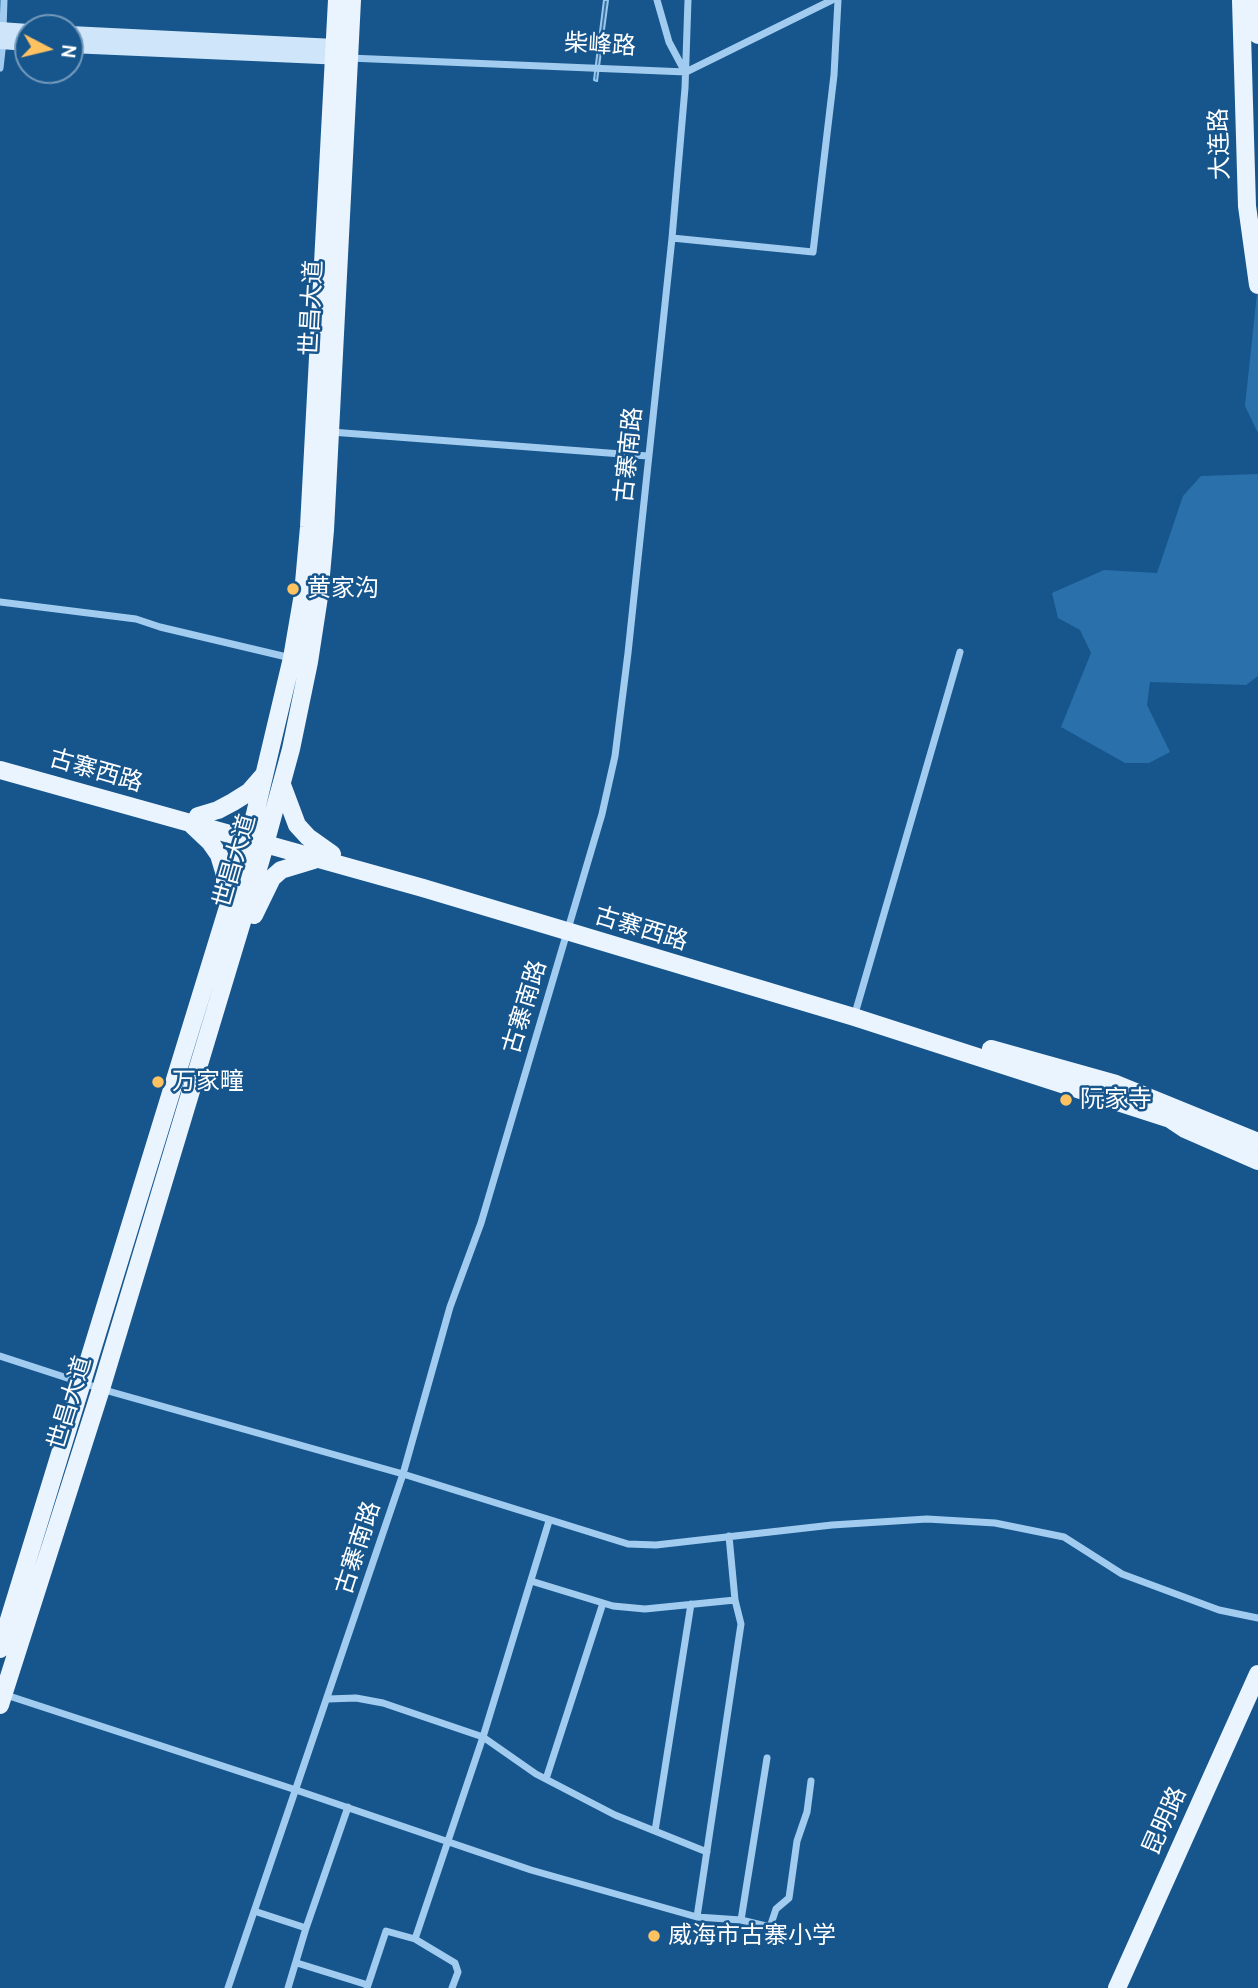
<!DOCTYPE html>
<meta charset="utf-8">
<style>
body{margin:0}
#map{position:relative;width:1258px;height:1988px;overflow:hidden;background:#17568d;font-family:Cabin,sans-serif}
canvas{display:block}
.north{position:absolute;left:14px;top:14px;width:70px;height:70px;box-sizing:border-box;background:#17568d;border:2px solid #749abb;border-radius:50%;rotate:97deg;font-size:19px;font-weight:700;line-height:28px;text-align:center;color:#fff}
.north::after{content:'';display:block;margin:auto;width:24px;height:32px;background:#ffc260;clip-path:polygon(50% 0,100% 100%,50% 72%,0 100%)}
</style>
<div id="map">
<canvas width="1258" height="1988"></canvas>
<div class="north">N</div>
</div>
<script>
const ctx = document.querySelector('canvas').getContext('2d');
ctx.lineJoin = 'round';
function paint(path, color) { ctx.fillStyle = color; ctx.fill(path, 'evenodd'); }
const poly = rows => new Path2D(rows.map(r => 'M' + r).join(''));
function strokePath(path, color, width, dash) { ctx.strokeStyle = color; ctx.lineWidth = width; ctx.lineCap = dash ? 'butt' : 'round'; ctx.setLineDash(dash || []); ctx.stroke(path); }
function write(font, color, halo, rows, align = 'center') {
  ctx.font = font + ' Cabin,"Noto Sans SC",sans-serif'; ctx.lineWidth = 5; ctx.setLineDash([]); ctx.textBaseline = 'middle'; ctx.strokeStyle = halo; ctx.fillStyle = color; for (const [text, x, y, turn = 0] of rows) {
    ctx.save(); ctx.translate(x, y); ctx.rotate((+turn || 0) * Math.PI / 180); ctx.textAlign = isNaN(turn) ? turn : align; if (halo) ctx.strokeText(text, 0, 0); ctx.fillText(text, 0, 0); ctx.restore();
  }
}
paint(poly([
 [1258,284,1258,433,1245,406],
 [1258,474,1258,676,1246,685,1150,682,1147,705,1170,752,1149,763,1125,763,1061,727,1091,653,1080,630,1058,618,1052,593,1104,570,1157,573,1183,496,1201,476]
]), '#2a70ab');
const water = poly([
 [604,0,608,0,597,81,594,80,604,0]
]);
paint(water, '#426f97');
strokePath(water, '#94c8f1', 2);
strokePath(poly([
 [657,0,669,42,685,72],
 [3,29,4,0],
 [349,58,686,72,832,0],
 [0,68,3,41],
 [672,238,813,252,834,75,838,0],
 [331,432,648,456],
 [0,602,136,619,160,627,291,658],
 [854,1017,960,652],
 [0,1356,101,1389,403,1474,628,1544,656,1545,832,1525,927,1519,995,1523,1064,1537,1122,1574,1219,1610,1258,1618],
 [531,1581,613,1606,645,1609,735,1600],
 [3,1694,296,1790,531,1870,697,1917,741,1920,770,1927,776,1909,789,1898,797,1841,807,1812,811,1781],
 [328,1699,356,1698,383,1703,483,1737,536,1774,615,1815,707,1852],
 [546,1779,603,1603],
 [655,1831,691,1604],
 [254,1911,306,1928],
 [697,1917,741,1624,735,1600,729,1536],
 [741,1920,767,1758],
 [415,1939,455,1963,458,1972,452,1988],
 [297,1963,368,1985],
 [228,1988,403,1474,450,1307,481,1223,602,814,615,756,628,653,672,238,685,88,688,0],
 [288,1988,306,1928,348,1807],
 [367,1988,386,1931,415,1939,483,1737,549,1521]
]), '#a2ccef', 7);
strokePath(poly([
 [0,29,28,31],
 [70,33,335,46,343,53],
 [0,42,28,44],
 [70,46,344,58]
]), '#cfe6fa', 14);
strokePath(poly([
 [1241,0,1247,206,1258,285],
 [1257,0,1258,35],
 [0,770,423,888,854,1017,1170,1119,1185,1129,1258,1161],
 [282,785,297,825,308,837,332,854],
 [198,816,218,810,233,802,249,792,263,776],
 [192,825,210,842,219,855,225,875,225,898],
 [254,915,272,878,281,870,314,860],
 [991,1049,1116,1084,1258,1142],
 [0,1649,249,839,292,658,303,594,309,527,337,0],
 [0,1705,101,1389,261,859,291,749,309,662,319,597,325,530,352,0],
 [1117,1988,1258,1674]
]), '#eaf4ff', 18);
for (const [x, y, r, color] of [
 [293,589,7,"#ffc260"],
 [158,1082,7,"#ffc260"],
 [1066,1100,7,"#ffc260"],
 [654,1936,7,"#ffc260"]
]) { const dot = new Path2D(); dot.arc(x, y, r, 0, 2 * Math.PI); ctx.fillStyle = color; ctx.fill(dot); strokePath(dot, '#17568d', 2.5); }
write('24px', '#fff', '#17568d', [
 ["柴峰路",600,45,3],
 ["大连路",1220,144,-92],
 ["世昌大道",312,308,-87],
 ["古寨南路",629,455,-84],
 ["古寨西路",96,771,16],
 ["世昌大道",235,861,-74],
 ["古寨西路",641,929,17],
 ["古寨南路",525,1007,-73],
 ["世昌大道",70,1403,-73],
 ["古寨南路",358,1548,-72],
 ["昆明路",1165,1821,-66]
]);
write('24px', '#fff', '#17568d', [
 ["黄家沟",307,589],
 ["万家疃",172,1082],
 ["阮家寺",1080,1100],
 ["威海市古寨小学",668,1936]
], 'left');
</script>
